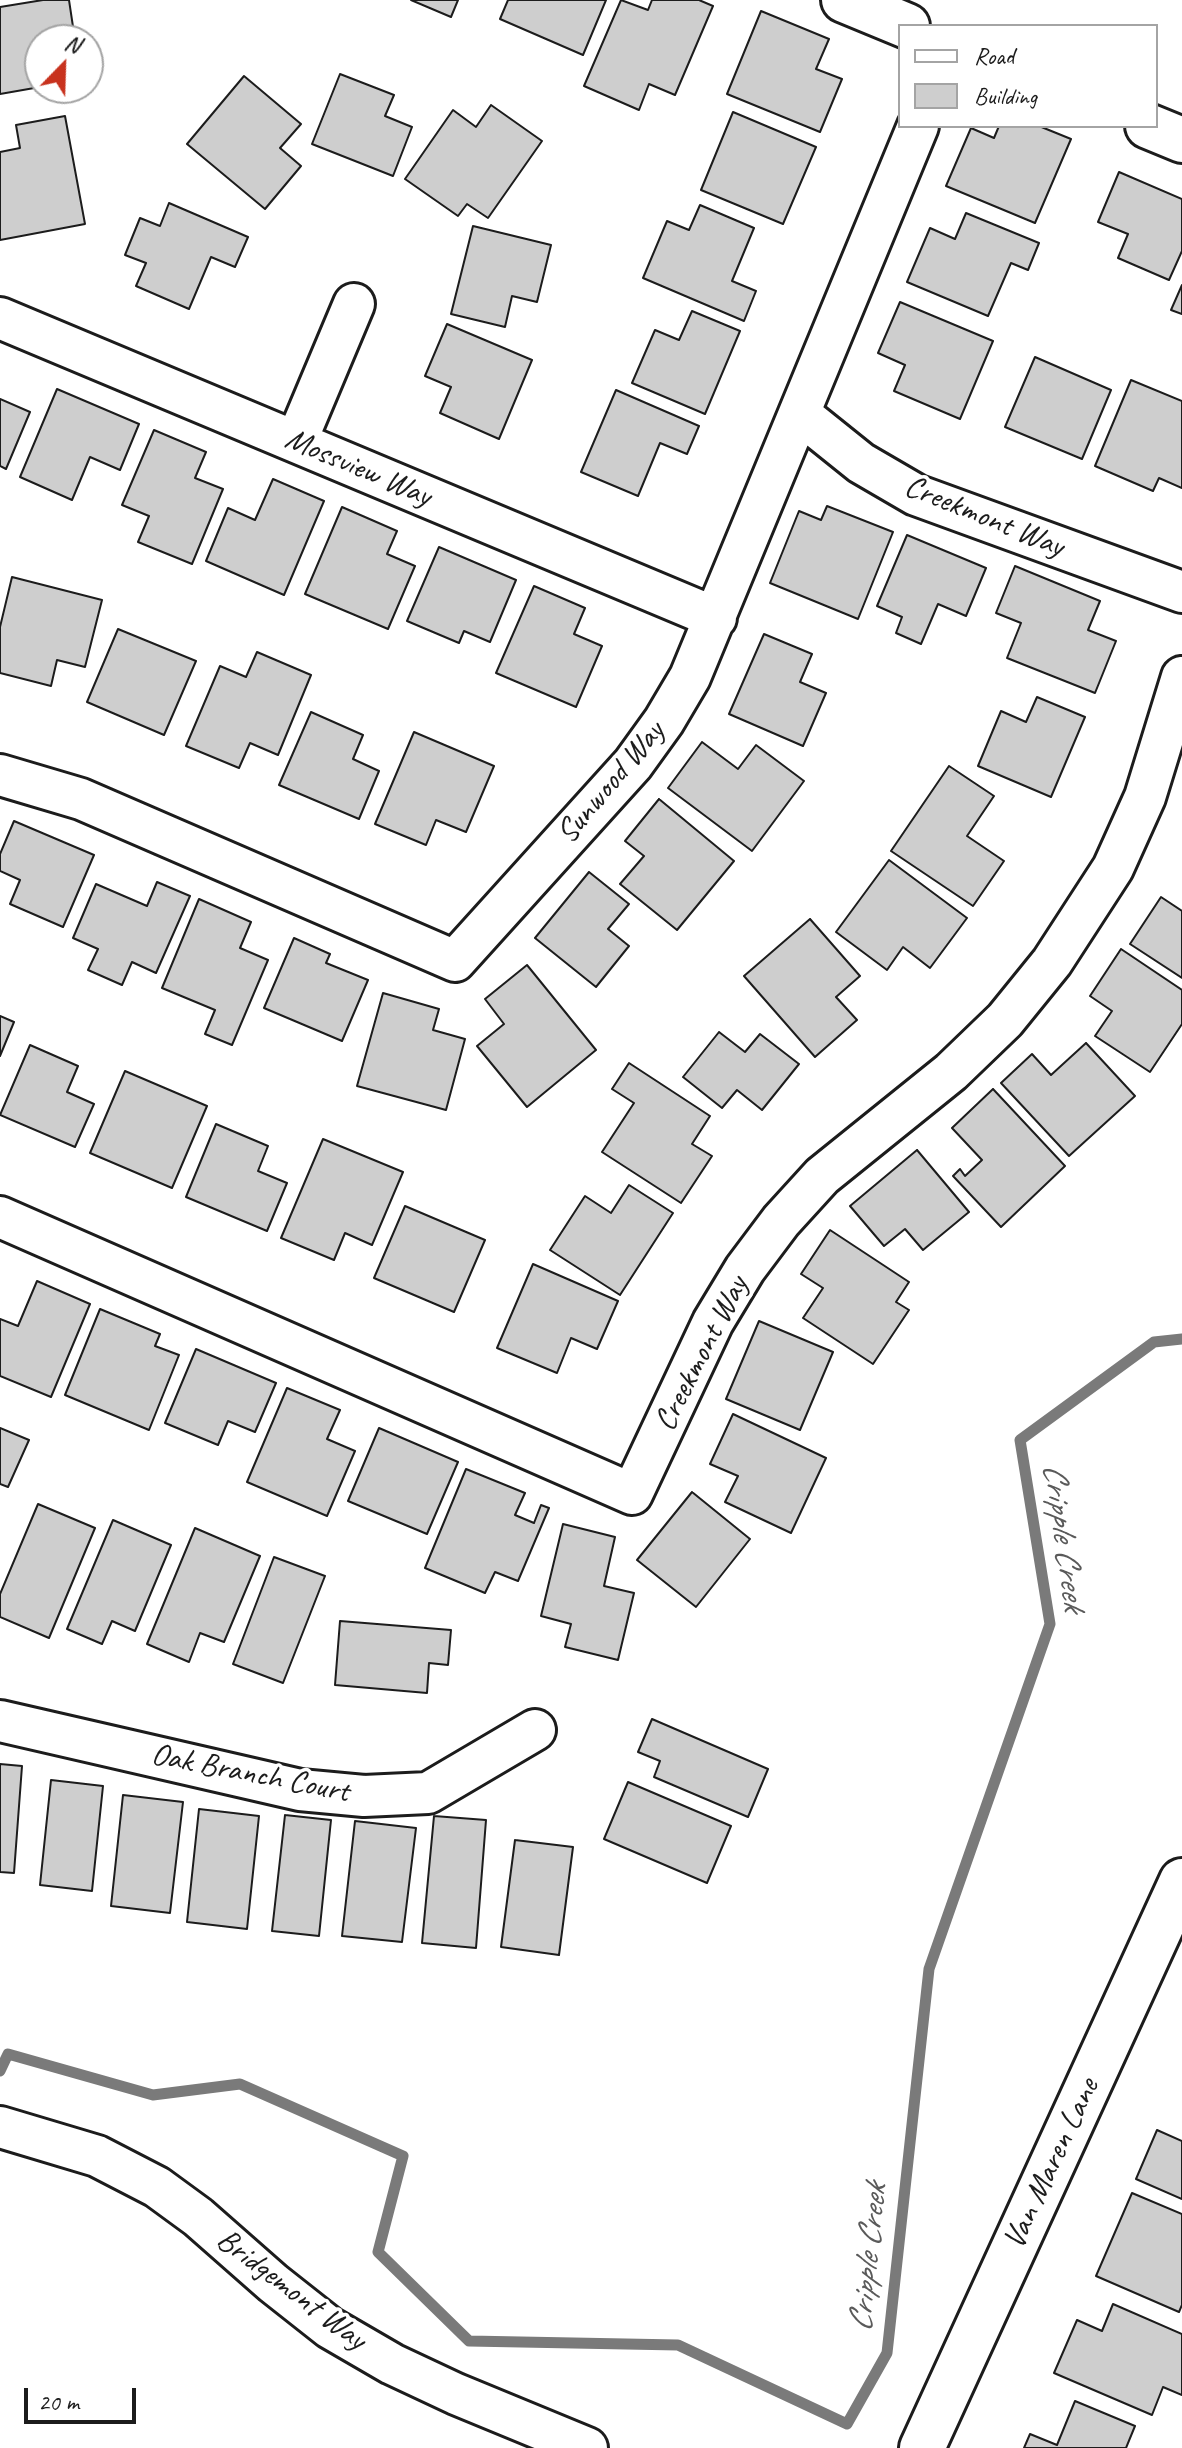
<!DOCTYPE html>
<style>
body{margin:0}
#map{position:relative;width:1182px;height:2448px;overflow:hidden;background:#fff;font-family:Caveat,sans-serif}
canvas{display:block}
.legend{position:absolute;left:898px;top:24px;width:260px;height:104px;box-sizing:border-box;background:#fff;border:2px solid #a4a4a4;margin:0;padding:10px 14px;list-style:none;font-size:24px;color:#1c1c1c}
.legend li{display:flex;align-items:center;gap:16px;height:40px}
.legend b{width:40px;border:2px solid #a4a4a4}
.north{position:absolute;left:24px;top:24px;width:80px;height:80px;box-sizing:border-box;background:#fff;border:2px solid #a4a4a4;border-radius:50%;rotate:23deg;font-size:22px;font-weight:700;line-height:32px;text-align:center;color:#1c1c1c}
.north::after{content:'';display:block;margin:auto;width:28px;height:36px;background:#c8321e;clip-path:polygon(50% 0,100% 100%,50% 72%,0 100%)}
.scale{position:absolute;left:24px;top:2388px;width:112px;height:36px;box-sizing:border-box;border:4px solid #1c1c1c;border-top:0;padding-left:10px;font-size:24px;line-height:28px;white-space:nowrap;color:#1c1c1c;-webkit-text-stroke:6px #fff;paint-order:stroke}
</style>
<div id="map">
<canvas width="1182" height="2448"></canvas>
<ul class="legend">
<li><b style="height:10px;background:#fff"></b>Road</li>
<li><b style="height:22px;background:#cecece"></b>Building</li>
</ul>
<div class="north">N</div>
<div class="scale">20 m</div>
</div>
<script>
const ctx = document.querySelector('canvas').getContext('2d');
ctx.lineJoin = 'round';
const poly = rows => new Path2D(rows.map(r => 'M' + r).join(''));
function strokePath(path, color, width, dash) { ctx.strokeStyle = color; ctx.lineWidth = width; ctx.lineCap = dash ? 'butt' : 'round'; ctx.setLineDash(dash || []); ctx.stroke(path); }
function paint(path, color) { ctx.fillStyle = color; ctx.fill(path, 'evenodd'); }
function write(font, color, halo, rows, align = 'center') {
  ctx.font = font + ' Caveat,sans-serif'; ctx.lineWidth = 7; ctx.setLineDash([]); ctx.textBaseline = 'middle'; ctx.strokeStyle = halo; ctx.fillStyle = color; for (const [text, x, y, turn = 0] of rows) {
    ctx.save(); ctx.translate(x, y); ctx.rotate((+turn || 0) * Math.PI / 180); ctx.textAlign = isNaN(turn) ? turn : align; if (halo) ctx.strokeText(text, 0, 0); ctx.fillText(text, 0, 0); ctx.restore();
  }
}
strokePath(poly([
 [0,2071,8,2054,153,2095,240,2084,403,2156,378,2252,469,2341,678,2345,847,2424,887,2353,929,1969,1050,1624,1020,1440,1154,1342,1182,1339]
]), '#7a7a7a', 11);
const building = poly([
 [43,0,69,0,75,40,40,40,40,87,0,94,0,7,43,0],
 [411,0,458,0,451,17,411,0],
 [508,0,606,0,583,55,500,19,508,0],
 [621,0,648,10,652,0,699,0,713,6,675,95,649,84,639,110,584,86,621,0],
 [761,11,829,39,816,69,842,79,820,132,727,94,761,11],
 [340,74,394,95,385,116,412,127,393,176,312,144,340,74],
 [244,76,301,124,280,148,301,166,265,209,187,144,244,76],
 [491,105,542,141,488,218,467,204,458,216,405,179,453,110,476,127,491,105],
 [733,112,816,147,783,224,701,190,733,112],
 [65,116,85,224,0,240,0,152,20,148,16,125,65,116],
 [999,126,1039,126,1071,139,1035,223,946,186,971,128,994,138,999,126],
 [1119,172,1182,199,1182,251,1169,280,1118,258,1128,234,1098,222,1119,172],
 [169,203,248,237,235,267,211,257,189,309,136,286,146,263,125,255,140,218,160,226,169,203],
 [700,205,754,228,732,281,756,291,744,321,643,278,667,221,689,230,700,205],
 [966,213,1039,243,1028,270,1011,263,988,316,907,282,930,228,955,239,966,213],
 [473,226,551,245,537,302,512,296,505,327,451,314,473,226],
 [1182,285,1182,314,1171,310,1182,285],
 [900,302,993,341,960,419,894,391,905,365,878,353,900,302],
 [692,311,740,331,705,414,632,383,655,330,679,340,692,311],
 [447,324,532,360,499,439,440,413,451,387,425,376,447,324],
 [1035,357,1111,390,1082,459,1005,427,1035,357],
 [1131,380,1182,401,1182,488,1159,478,1153,491,1095,466,1131,380],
 [57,389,139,424,120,470,90,457,72,500,20,477,57,389],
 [616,390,699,426,687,454,660,443,638,496,581,472,616,390],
 [0,399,30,412,6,469,0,466,0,399],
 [154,430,206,452,195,478,223,489,192,564,138,542,149,516,122,505,154,430],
 [273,479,324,501,284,595,206,561,228,508,255,520,273,479],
 [827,506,893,532,858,619,770,583,799,511,821,520,827,506],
 [342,507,397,531,387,554,415,566,388,629,305,594,342,507],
 [907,535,986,568,966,616,938,604,921,644,896,633,902,617,877,606,907,535],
 [439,547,516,580,490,642,464,631,459,643,407,621,439,547],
 [1015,566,1100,601,1088,630,1116,641,1095,693,1007,658,1021,623,996,613,1015,566],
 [12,577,102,600,85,667,57,660,51,686,0,673,0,627,12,577],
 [534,586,585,608,574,634,602,646,576,707,496,673,534,586],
 [118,629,196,661,164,735,87,702,118,629],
 [764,634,812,654,800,682,826,693,803,746,729,714,764,634],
 [257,652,311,675,278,755,250,743,239,768,186,746,220,666,246,677,257,652],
 [1037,697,1085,717,1051,797,978,766,1001,711,1026,722,1037,697],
 [311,712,363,735,353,759,379,771,359,819,279,785,311,712],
 [414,732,494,766,466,832,436,820,426,845,375,824,414,732],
 [702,742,738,769,756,745,804,781,752,851,668,788,702,742],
 [949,766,994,796,967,836,1004,861,973,906,891,851,949,766],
 [659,799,734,861,677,930,620,884,644,856,625,841,659,799],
 [14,821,94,855,63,927,10,904,20,880,0,871,0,854,14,821],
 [889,860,967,918,930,968,903,947,887,970,836,932,889,860],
 [589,872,629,904,608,929,629,946,596,987,535,938,589,872],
 [157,882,190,896,156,973,132,962,122,985,88,970,98,949,73,938,96,884,147,906,157,882],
 [1161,897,1182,911,1182,978,1130,944,1161,897],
 [199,899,251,922,240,948,268,960,232,1045,205,1034,215,1010,162,988,199,899],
 [810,919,860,976,836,997,857,1020,815,1057,744,976,810,919],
 [294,938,330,954,326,963,368,980,342,1041,264,1008,294,938],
 [1121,949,1182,990,1182,1024,1150,1072,1095,1036,1112,1011,1090,996,1121,949],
 [527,965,596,1050,527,1107,477,1046,504,1024,485,999,527,965],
 [383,993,439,1009,433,1030,465,1039,446,1110,357,1086,383,993],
 [0,1016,14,1022,0,1056,0,1016],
 [719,1032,745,1052,760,1034,799,1064,762,1110,737,1090,722,1108,683,1077,719,1032],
 [1086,1043,1135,1096,1069,1156,1001,1083,1032,1054,1051,1075,1086,1043],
 [30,1045,78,1066,67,1092,94,1104,75,1147,0,1115,30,1045],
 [629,1063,710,1116,692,1144,712,1156,681,1203,602,1152,634,1103,612,1089,629,1063],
 [125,1071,207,1106,172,1188,90,1153,125,1071],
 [993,1089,1065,1166,1001,1227,953,1176,960,1169,965,1176,982,1160,952,1128,993,1089],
 [216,1124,268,1146,258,1171,287,1183,267,1231,186,1197,216,1124],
 [323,1139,403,1172,372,1245,345,1233,334,1260,281,1238,323,1139],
 [917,1150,969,1212,923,1250,905,1229,884,1246,850,1206,917,1150],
 [629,1185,673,1213,620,1295,550,1250,585,1196,611,1213,629,1185],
 [405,1206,485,1240,454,1312,374,1278,405,1206],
 [830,1230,909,1282,896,1302,909,1310,873,1364,803,1318,823,1288,801,1274,830,1230],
 [533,1264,618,1301,597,1349,571,1338,557,1373,497,1348,533,1264],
 [37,1281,90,1304,51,1397,0,1376,0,1319,18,1326,37,1281],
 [100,1309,160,1334,155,1346,179,1355,149,1430,65,1395,100,1309],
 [759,1321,833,1352,800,1430,726,1399,759,1321],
 [196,1349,276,1383,255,1432,228,1421,218,1445,165,1423,196,1349],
 [287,1388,340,1410,327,1439,355,1451,327,1516,247,1482,287,1388],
 [733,1414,826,1458,791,1533,725,1502,738,1476,710,1464,733,1414],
 [0,1428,29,1440,8,1487,0,1484,0,1428],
 [379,1428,458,1462,427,1534,348,1501,379,1428],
 [466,1469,525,1493,515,1515,534,1523,541,1505,549,1508,518,1581,495,1572,485,1593,425,1568,466,1469],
 [692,1492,750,1539,696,1607,637,1560,692,1492],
 [38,1504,95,1528,49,1638,0,1617,0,1594,38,1504],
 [113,1520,171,1545,135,1631,112,1621,102,1644,67,1629,113,1520],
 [563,1524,615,1537,604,1586,634,1593,618,1660,565,1647,571,1624,541,1616,563,1524],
 [195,1528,260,1556,224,1642,200,1633,189,1662,147,1644,195,1528],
 [274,1557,325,1576,283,1683,233,1664,274,1557],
 [340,1621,451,1630,448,1665,429,1663,427,1693,335,1685,340,1621],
 [652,1719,768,1769,748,1817,654,1777,660,1761,638,1752,652,1719],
 [0,1764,22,1766,14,1873,0,1872,0,1764],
 [51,1780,103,1786,92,1891,40,1885,51,1780],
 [628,1782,731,1826,707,1883,604,1839,628,1782],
 [123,1795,183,1802,170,1913,111,1906,123,1795],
 [199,1809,259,1816,247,1929,187,1922,199,1809],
 [285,1815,331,1820,319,1936,272,1931,285,1815],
 [434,1816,486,1820,476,1948,422,1943,434,1816],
 [355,1821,416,1828,402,1942,342,1936,355,1821],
 [515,1840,573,1847,559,1955,501,1947,515,1840],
 [1157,2130,1182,2141,1182,2199,1136,2179,1157,2130],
 [1132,2193,1182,2214,1182,2305,1179,2312,1096,2276,1132,2193],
 [1113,2304,1182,2334,1182,2395,1163,2387,1152,2415,1054,2373,1077,2320,1102,2331,1113,2304],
 [1075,2401,1135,2426,1126,2448,1024,2448,1030,2434,1057,2445,1075,2401]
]);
paint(building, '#cecece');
strokePath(building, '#1c1c1c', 2);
const street = poly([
 [0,318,716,618],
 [800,414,861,463,916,495,1182,592],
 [296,442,354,304],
 [0,775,81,799,455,961,633,764,664,721,690,677,918,126],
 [0,1217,632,1494,713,1322,745,1269,781,1221,822,1176,951,1072,1005,1020,1052,962,1113,868,1145,797,1182,677],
 [0,1721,300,1790,364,1796,428,1793,535,1730],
 [0,2127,97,2156,157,2187,198,2217,273,2283,330,2328,392,2364,456,2394,587,2448]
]);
const secondary = poly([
 [844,0,907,26],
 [1148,126,1182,140],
 [922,2448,1182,1881]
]);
strokePath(street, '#1c1c1c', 46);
strokePath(secondary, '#1c1c1c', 50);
strokePath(street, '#fff', 40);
strokePath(secondary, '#fff', 44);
write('32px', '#1c1c1c', '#fff', [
 ["Mossview Way",358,468,23],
 ["Creekmont Way",984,517,22],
 ["Sunwood Way",611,783,-50],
 ["Creekmont Way",702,1354,-63],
 ["Oak Branch Court",250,1774,11],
 ["Van Maren Lane",1052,2164,-65],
 ["Bridgemont Way",291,2290,37]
]);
write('italic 34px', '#5a5a5a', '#fff', [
 ["Cripple Creek",1063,1537,82],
 ["Cripple Creek",869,2258,-84]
]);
</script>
